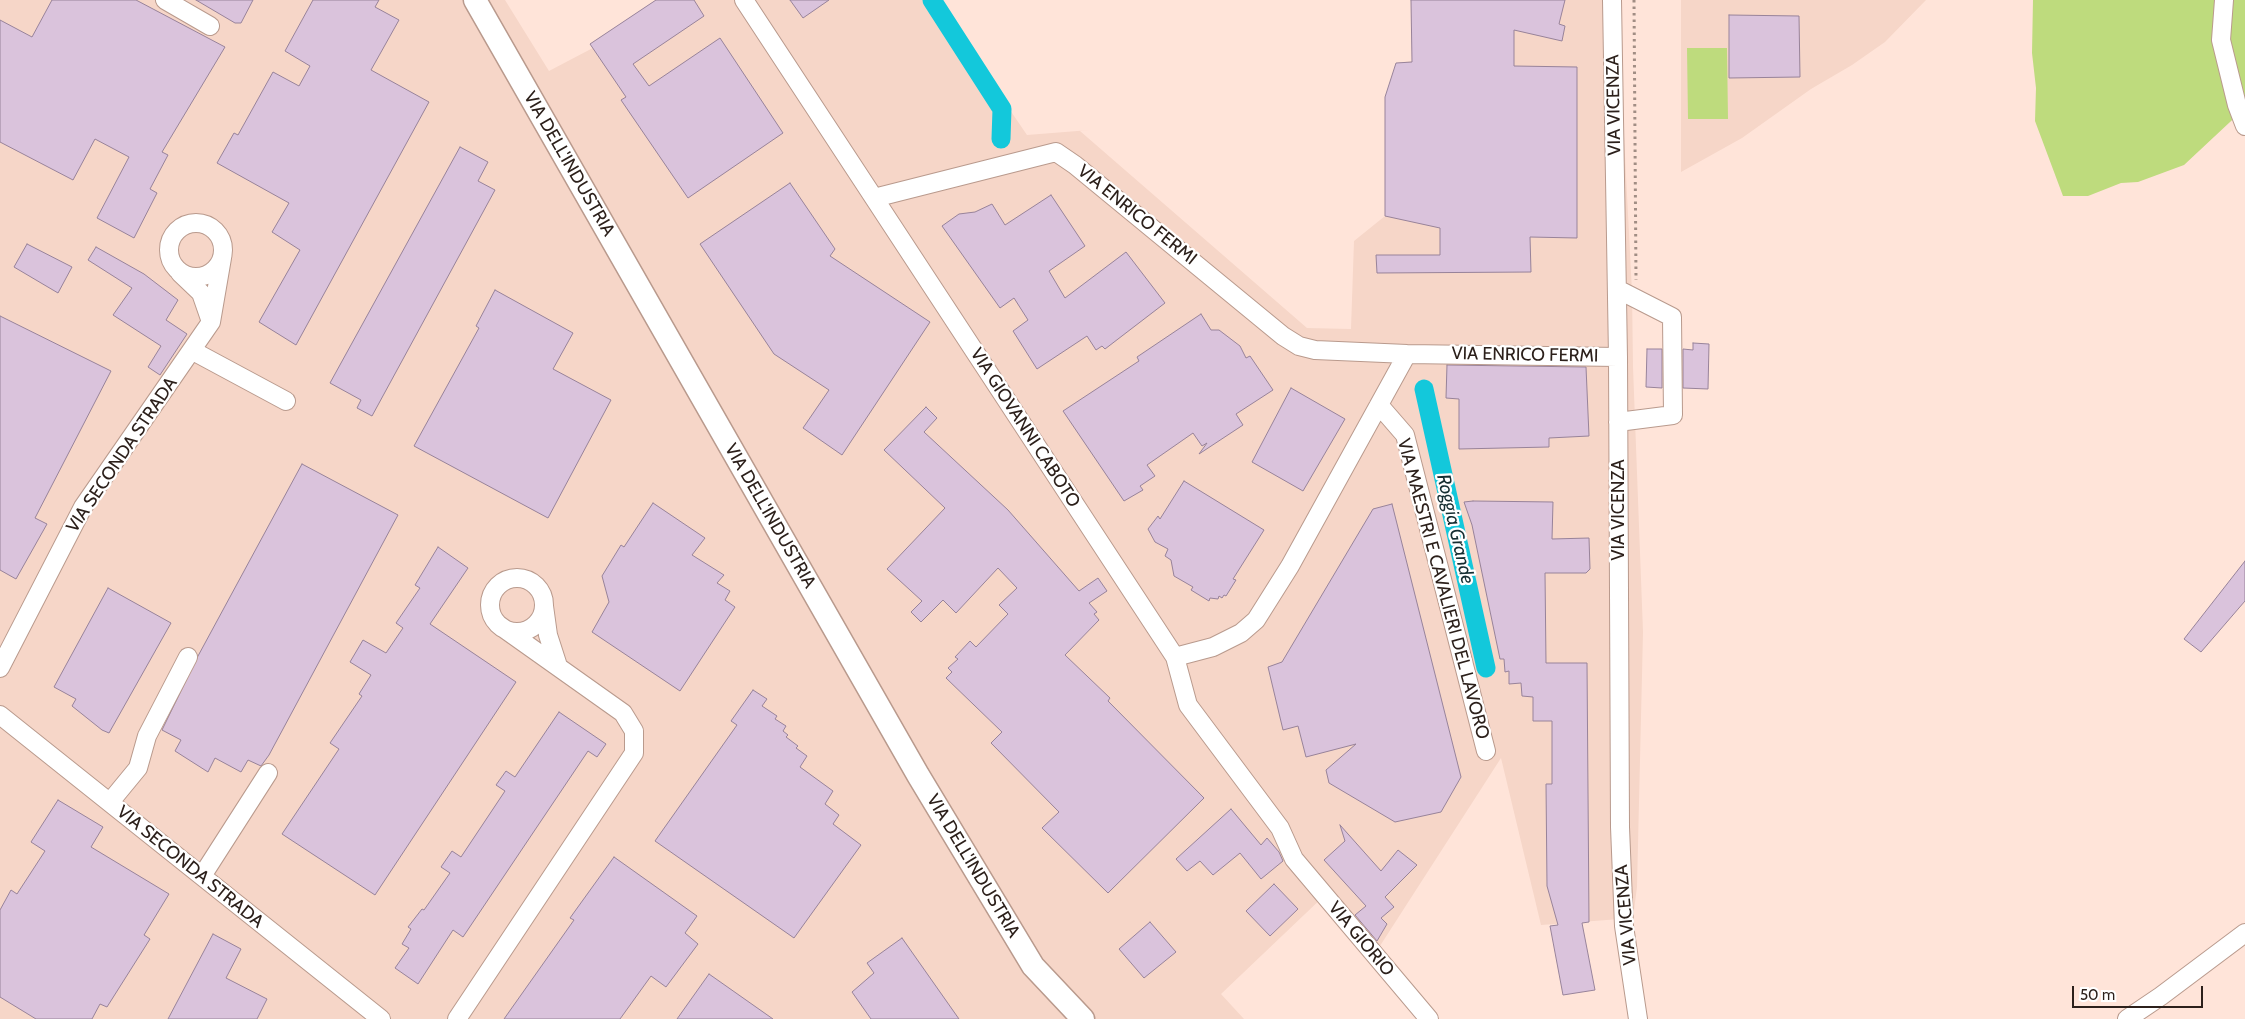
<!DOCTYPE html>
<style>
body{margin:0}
#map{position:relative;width:2245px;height:1019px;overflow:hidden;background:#ffe4d9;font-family:Cabin,sans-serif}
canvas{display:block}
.scale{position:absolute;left:2072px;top:986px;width:131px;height:22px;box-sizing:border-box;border:2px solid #2c201b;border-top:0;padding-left:6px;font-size:15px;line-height:18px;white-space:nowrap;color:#2c201b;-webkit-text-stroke:4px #fff;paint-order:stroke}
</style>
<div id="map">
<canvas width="2245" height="1019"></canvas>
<div class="scale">50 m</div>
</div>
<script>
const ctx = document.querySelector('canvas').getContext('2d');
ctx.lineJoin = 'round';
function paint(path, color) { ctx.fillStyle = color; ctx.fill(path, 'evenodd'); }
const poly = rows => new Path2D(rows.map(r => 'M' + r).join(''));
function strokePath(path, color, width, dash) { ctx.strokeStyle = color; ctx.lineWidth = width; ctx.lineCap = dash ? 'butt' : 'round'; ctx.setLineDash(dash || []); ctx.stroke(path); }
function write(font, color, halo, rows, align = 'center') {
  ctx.font = font + ' Cabin,sans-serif'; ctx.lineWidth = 4.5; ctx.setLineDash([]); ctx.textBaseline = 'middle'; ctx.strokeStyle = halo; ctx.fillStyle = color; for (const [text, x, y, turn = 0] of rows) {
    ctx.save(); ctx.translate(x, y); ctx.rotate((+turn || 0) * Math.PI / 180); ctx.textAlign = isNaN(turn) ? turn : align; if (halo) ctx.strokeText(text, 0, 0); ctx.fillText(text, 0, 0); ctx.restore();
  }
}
paint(poly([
 [0,0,505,0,549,71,629,29,656,0,935,0,1027,135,1090,130,1080,131,1307,328,1351,329,1354,241,1385,216,1385,97,1396,63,1412,61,1411,0,1617,0,1632,292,1633,367,1643,632,1637,887,1633,918,1541,925,1501,758,1378,949,1326,894,1221,994,1244,1019,0,1019],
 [1681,0,1926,0,1885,42,1852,65,1811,89,1742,138,1681,172]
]), '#f6d6c8');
paint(poly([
 [2033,0,2245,0,2245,108,2184,165,2138,182,2121,183,2088,196,2063,196,2035,121,2036,88,2032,53],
 [1687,48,1727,48,1728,119,1688,119]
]), '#bedb7d');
strokePath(poly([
 [932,0,1002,109,1001,139],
 [1424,389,1486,668]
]), '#13c8db', 19);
const building = poly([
 [52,0,136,0,225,47,162,152,168,155,150,189,157,193,134,238,97,218,129,157,95,139,73,180,0,142,0,20,32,37,52,0],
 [196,0,253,0,241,23,235,23,196,0],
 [313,0,379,0,375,7,399,20,371,70,429,102,296,345,259,322,300,250,272,232,289,203,217,163,234,133,238,135,273,72,299,86,310,66,285,51,313,0],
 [656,0,694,0,704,16,633,64,649,86,720,38,783,133,688,198,621,100,626,97,590,44,656,0],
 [790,0,829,0,803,18,790,0],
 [1411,0,1565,0,1559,24,1565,26,1562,41,1514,30,1514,66,1577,67,1577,238,1530,237,1531,272,1377,273,1376,255,1440,255,1440,228,1385,216,1385,97,1396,63,1412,62,1411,0],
 [1729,15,1799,16,1800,77,1729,78,1729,15],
 [460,147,488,162,478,181,495,190,372,416,357,408,361,400,330,383,460,147],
 [790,183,835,249,830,256,930,322,842,455,803,428,829,390,774,354,700,244,790,183],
 [1051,195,1085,246,1049,271,1065,298,1126,252,1165,303,1105,349,1102,346,1096,350,1087,336,1037,369,1013,331,1028,320,1014,298,1000,308,942,226,959,214,975,212,992,204,1005,225,1051,195],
 [27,244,72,267,58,293,14,267,27,244],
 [96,247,144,274,178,300,166,320,187,334,160,375,148,367,161,346,113,315,132,288,88,260,96,247],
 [495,290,573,333,553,369,611,400,548,518,414,446,479,328,476,326,495,290],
 [1201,314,1211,330,1219,330,1240,346,1246,358,1250,356,1273,390,1236,414,1243,425,1199,454,1207,443,1202,446,1193,433,1147,465,1155,476,1140,486,1143,490,1124,501,1063,411,1139,361,1137,357,1201,314],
 [0,316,111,371,35,518,47,524,16,579,0,570,0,316],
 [1693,343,1709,344,1708,389,1683,388,1683,349,1693,350,1693,343],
 [1647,349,1662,349,1662,388,1646,387,1647,349],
 [1447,365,1586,367,1589,436,1549,438,1549,447,1459,449,1459,399,1446,398,1447,365],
 [1291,388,1345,419,1303,491,1252,462,1291,388],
 [926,407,937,418,924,432,1008,510,1079,591,1098,578,1107,591,1089,603,1097,612,1094,614,1099,620,1065,655,1110,698,1108,701,1204,798,1108,893,1042,828,1059,812,991,743,1002,732,946,678,952,672,948,668,958,659,955,657,970,641,976,647,1008,614,999,605,1017,588,998,568,956,613,943,600,921,622,911,612,922,601,887,569,945,508,884,450,926,407],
 [302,464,398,515,269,755,261,766,248,760,241,772,215,758,208,772,175,751,181,740,162,730,198,656,302,464],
 [1184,481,1264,530,1233,579,1236,580,1226,596,1224,595,1222,598,1219,596,1218,599,1210,598,1209,601,1191,590,1193,587,1174,576,1171,560,1165,556,1168,549,1155,542,1148,529,1158,516,1160,519,1184,481],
 [1473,501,1553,502,1552,539,1589,538,1590,569,1586,573,1545,573,1546,663,1587,663,1589,922,1582,923,1595,990,1563,995,1550,926,1558,925,1547,886,1546,784,1552,784,1552,721,1533,721,1533,697,1522,696,1521,683,1509,684,1509,671,1505,672,1504,659,1500,659,1472,525,1464,502,1473,501],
 [653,503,705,538,692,555,724,575,717,583,730,591,725,600,735,607,680,691,592,632,609,602,602,576,621,545,624,547,653,503],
 [1392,504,1461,777,1441,812,1395,822,1329,783,1326,770,1356,744,1306,757,1298,726,1283,730,1268,667,1282,662,1373,509,1392,504],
 [438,547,468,568,430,624,516,682,375,895,282,834,339,749,330,743,362,696,359,694,371,675,350,662,363,640,386,653,403,628,396,623,420,588,415,585,438,547],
 [2245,561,2245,601,2201,652,2184,639,2245,561],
 [108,588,171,623,109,733,102,730,72,706,76,699,54,687,108,588],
 [753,690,767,699,762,706,777,716,775,719,786,726,783,731,788,735,786,737,798,746,796,748,807,756,800,767,833,791,825,804,839,815,833,824,861,845,794,938,655,841,737,725,731,721,753,690],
 [559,712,606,744,597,757,588,751,463,937,453,930,418,984,395,968,409,948,402,944,411,929,408,927,422,909,424,910,450,873,441,867,452,851,461,857,505,791,496,785,506,771,515,777,559,712],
 [58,800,103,827,91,847,169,894,144,935,150,939,107,1007,100,1004,92,1019,36,1019,0,997,0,910,11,890,17,894,45,851,31,842,58,800],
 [1231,809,1261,845,1267,838,1279,852,1283,861,1261,879,1240,853,1213,875,1200,861,1187,871,1176,859,1231,809],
 [1340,825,1381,871,1398,850,1417,865,1385,897,1394,907,1381,918,1387,924,1377,941,1355,915,1366,906,1324,860,1345,841,1340,825],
 [614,857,697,916,685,933,698,944,666,987,651,976,620,1019,504,1019,574,920,570,918,614,857],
 [1274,884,1298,909,1270,936,1246,911,1274,884],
 [1150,922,1176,952,1144,978,1119,949,1150,922],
 [213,934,241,949,226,978,267,999,257,1019,168,1019,213,934],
 [902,938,959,1019,871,1019,852,992,874,973,867,963,902,938],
 [709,974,773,1019,677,1019,709,974]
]);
paint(building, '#dac3dc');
strokePath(building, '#98839a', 1);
const minor = poly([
 [165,0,210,26],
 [744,0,874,198,1056,152,1075,165,1283,336,1299,346,1315,350,1407,354,1618,357],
 [1612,0,1618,357,1620,827,1624,926,1638,1019],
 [2224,0,2221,40,2237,105,2245,126],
 [874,198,1175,657,1188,705,1280,828,1294,859,1429,1019],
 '169 250a27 27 0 1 1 54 0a27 27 0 1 1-54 0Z',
 [180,273,201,293,210,319],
 [1617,289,1672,317,1673,415,1618,422],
 [193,351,286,401],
 [1379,405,1405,435,1486,751],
 '490 605a27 27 0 1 1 54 0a27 27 0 1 1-54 0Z',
 [544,606,548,635,558,666],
 [1175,657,1213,647,1241,633,1256,620,1290,566,1407,354],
 [0,668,83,507,211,322,222,258],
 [0,715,381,1019],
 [110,802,138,768,147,736,188,657],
 [202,876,268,773],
 [457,1019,634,753,634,731,623,713,499,625],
 [2127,1019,2161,996,2245,933]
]);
const major = poly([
 [475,0,918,775,1033,966,1083,1019]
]);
strokePath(minor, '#b99a8d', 20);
strokePath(major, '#b99a8d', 25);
strokePath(poly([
 [1634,0,1636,280]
]), '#a18d84', 3, [2.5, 4]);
strokePath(minor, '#fff', 18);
strokePath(major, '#fff', 22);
write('18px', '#2c201b', '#fff', [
 ["VIA VICENZA",1614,105,-91],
 ["VIA DELL'INDUSTRIA",569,164,60],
 ["VIA ENRICO FERMI",1137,215,39],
 ["VIA ENRICO FERMI",1525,355,1],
 ["VIA GIOVANNI CABOTO",1025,428,57],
 ["VIA SECONDA STRADA",122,455,-56],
 ["VIA VICENZA",1619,510,-90],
 ["VIA DELL'INDUSTRIA",770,516,60],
 ["VIA MAESTRI E CAVALIERI DEL LAVORO",1443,589,75],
 ["VIA DELL'INDUSTRIA",973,866,59],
 ["VIA SECONDA STRADA",190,867,39],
 ["VIA VICENZA",1626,915,-95],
 ["VIA GIORIO",1361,939,50]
]);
write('italic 19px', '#152e32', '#fff', [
 ["Roggia Grande",1455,529,77]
]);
</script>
